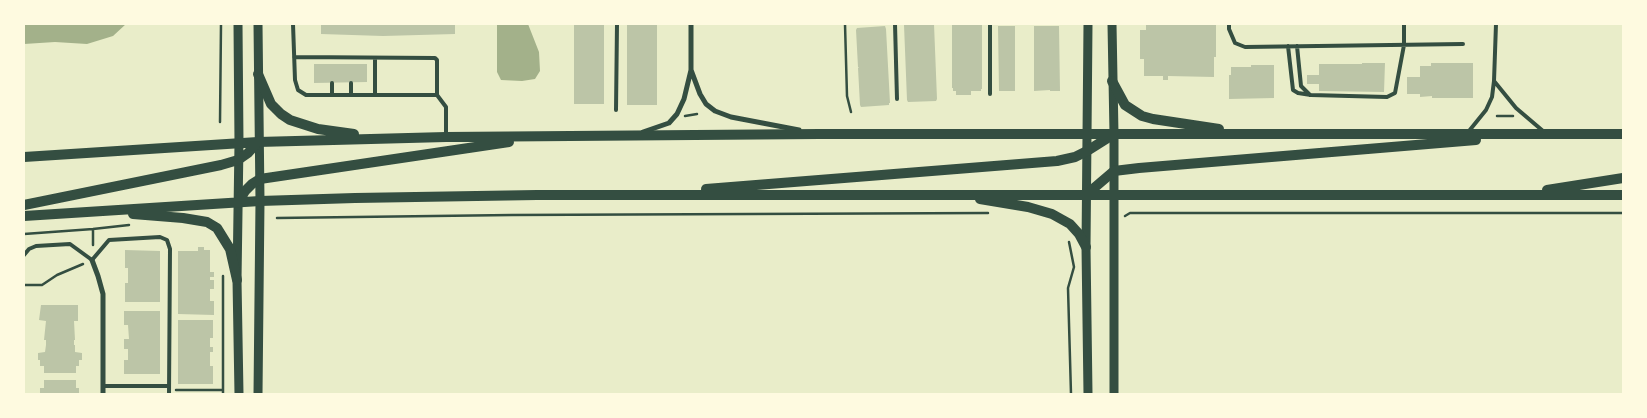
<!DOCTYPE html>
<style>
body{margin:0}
#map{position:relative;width:1647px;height:418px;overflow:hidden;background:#e9edc9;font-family:Commissioner,sans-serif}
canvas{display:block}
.frame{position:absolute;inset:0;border:25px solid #fefae0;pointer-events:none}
</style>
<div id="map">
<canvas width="1647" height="418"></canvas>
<div class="frame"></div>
</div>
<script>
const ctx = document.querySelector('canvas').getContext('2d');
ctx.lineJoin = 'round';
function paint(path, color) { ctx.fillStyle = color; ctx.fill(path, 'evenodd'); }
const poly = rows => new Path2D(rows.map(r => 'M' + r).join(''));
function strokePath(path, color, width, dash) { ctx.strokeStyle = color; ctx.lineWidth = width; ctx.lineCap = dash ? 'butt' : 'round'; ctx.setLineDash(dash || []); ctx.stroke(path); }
paint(poly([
 [24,24,126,24,113,36,87,44,55,42,24,44],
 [497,24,528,24,539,52,540,71,535,79,522,81,501,80,497,72]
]), '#a3b18a');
paint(poly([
 [321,24,455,24,455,34,383,36,321,34],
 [574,24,604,24,604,104,574,104],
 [627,24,657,24,657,105,627,105],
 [905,24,934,24,937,99,936,101,908,102,907,100,904,25],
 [952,24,982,24,982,89,981,89,981,91,971,91,971,95,956,95,956,91,953,91,953,88,952,88],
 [1146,24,1216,24,1216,57,1214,57,1214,77,1168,76,1168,80,1163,80,1163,76,1144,76,1144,59,1140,59,1140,30,1146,30],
 [885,26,886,29,890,103,889,103,889,105,861,107,860,105,858,68,859,67,858,67,856,30,857,28],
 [998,26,1015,26,1015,91,999,91],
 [1034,26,1059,26,1060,91,1050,91,1050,90,1034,91],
 [1362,63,1385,63,1384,92,1319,91,1319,84,1307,84,1307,75,1319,75,1319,64,1362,64],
 [1431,63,1473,63,1473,98,1432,98,1432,96,1420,97,1420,94,1407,94,1407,77,1420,77,1420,66,1431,66],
 [314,64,367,64,367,82,314,83],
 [1251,65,1274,65,1274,98,1229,99,1229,75,1231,75,1231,67,1251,67],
 [198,247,204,247,204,250,210,250,210,272,214,272,214,277,210,277,210,280,214,280,214,289,210,289,210,301,214,301,214,315,178,314,178,251,198,251],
 [125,250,160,251,160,302,125,302,125,283,128,283,128,268,125,268],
 [41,305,78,305,78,321,74,321,75,340,74,340,74,345,75,345,75,352,82,353,82,360,79,360,79,366,76,366,76,373,44,373,44,366,40,366,40,360,38,360,38,353,45,352,46,345,46,340,44,340,46,321,39,320],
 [124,311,160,311,160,374,124,374,124,360,128,360,128,349,124,349,124,339,129,339,128,325,124,325],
 [178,320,213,320,213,338,210,338,210,347,213,347,213,352,210,352,210,366,213,366,213,384,178,384],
 [44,380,76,380,76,388,79,388,79,394,40,394,40,388,44,388]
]), '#bcc5a7');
strokePath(poly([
 [845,24,847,96,851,112],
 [685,116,697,114],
 [1497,116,1513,116],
 [220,122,221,24],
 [1125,216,1130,213,1623,213],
 [277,218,512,215,988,213],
 [93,229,93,245],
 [24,234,93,229,129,225],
 [1069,242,1074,267,1068,288,1071,394],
 [223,276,223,394],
 [24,285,42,285,57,275,83,264],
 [176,390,223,390]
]), '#344e41', 2.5);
strokePath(poly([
 [293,24,295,80,298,90,306,95,437,95,446,107,446,136],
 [895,24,897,99],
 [990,24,990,94],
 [1229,24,1229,29,1235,43,1245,47,1463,44],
 [1288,46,1293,90,1298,93,1311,95,1387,97,1395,93,1404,45,1404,24],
 [1297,46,1301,86,1310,95],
 [294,57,435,58,437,60,437,95],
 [375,58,375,95],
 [1494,81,1516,108,1543,131],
 [332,83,332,95],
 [351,83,351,95],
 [616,110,617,24],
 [1469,131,1486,110,1492,97,1494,81,1496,24],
 [24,255,29,249,36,246,70,244,92,260,109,240,160,237,167,240,170,249,169,394],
 [103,386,169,386]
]), '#344e41', 4);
strokePath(poly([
 [691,70,700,94,706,104,715,111,731,117,799,130],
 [643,132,669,123,677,114,684,99,691,70,691,24],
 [92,260,98,276,103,294,103,394]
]), '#344e41', 5);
strokePath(poly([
 [238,24,239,143,237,280,239,394],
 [258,24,260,201,258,394],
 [1112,24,1114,134,1114,394],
 [1088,394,1086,247,1088,24]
]), '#344e41', 9);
strokePath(poly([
 [258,74,271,104,281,114,290,120,318,129,354,134],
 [1112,81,1125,105,1142,116,1153,119,1219,129],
 [24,157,258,142,446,137,819,134,1623,134],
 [706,189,1057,161,1075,157,1087,151,1114,134],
 [1547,190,1623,178],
 [1087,194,1114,171,1139,168,1476,140],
 [980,199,1028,207,1052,214,1070,224,1079,234,1086,247],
 [238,202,245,191,252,184,260,179,509,142],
 [24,205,221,165,238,160,248,153,258,142],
 [133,214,183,218,207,222,217,228,230,249,237,280],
 [24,216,260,201,355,198,537,195,1623,195]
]), '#344e41', 10);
</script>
